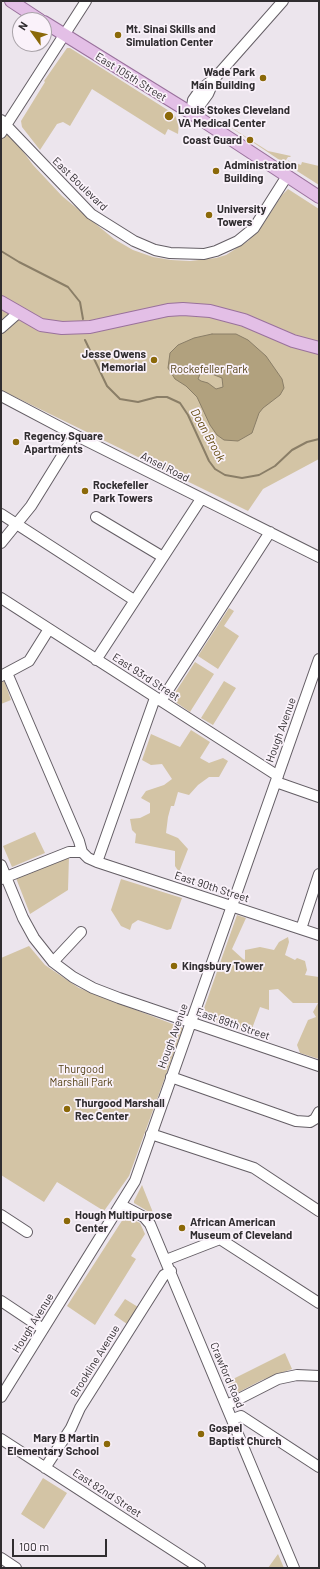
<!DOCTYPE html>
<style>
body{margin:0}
#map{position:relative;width:320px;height:1569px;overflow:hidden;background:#ece5ed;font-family:Barlow,sans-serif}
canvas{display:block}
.frame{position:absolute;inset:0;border:2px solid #302d30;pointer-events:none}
.north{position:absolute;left:12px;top:12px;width:40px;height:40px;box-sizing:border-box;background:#faf2fa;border:1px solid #a9a3a9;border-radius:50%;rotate:303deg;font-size:11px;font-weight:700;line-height:16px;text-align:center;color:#302d30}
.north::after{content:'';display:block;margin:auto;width:14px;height:18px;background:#8b6909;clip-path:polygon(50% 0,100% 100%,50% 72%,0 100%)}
.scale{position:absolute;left:12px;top:1539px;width:95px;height:18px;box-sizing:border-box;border:2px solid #302d30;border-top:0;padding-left:5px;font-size:12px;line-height:14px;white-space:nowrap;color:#302d30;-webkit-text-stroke:3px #faf2fa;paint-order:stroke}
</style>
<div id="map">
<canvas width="320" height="1569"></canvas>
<div class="frame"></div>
<div class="north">N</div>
<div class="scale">100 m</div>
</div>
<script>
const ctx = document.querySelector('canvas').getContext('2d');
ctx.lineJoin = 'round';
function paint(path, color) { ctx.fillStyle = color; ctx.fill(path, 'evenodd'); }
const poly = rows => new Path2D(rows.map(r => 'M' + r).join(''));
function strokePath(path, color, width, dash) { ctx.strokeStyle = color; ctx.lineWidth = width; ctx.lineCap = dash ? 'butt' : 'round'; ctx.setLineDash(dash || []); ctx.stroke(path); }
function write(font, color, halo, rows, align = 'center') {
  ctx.font = font + ' Barlow,sans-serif'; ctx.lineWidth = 3.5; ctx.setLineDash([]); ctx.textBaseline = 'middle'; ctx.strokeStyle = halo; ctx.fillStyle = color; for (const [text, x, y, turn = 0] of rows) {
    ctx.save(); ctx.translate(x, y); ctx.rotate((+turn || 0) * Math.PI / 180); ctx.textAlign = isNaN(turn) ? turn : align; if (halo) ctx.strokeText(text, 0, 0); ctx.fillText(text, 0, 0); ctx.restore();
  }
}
paint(poly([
 [67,48,70,48,174,114,179,123,178,134,168,129,165,135,92,89,70,126,63,122,57,124,40,150,22,127,21,121,45,82,44,81],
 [218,119,268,151,291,156,290,157,288,157,284,163],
 [1,123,7,124,19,146,33,165,62,196,114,239,133,250,153,257,171,260,190,261,216,258,226,255,248,241,262,226,282,195,288,189,319,209,319,459,263,489,248,511,1,390],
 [289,160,289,161,301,165,302,162,319,166,319,185,286,164],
 [229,608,234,611,224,626,239,636,218,669,198,656],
 [195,662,214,674,190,712,171,699],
 [4,680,11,700,1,704,1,682],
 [224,681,236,688,213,725,201,718],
 [191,730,210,742,200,758,209,763,223,758,228,761,219,777,209,777,198,785,189,795,178,792,174,806,171,806,168,817,166,833,178,838,188,849,179,872,175,866,175,851,135,843,136,834,132,830,130,819,140,818,150,813,150,803,141,798,146,791,164,785,172,779,162,764,151,765,142,760,151,734,180,747],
 [35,832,45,853,12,867,3,846],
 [69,856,68,890,30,914,16,878],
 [121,879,182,898,171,929,167,930,138,920,132,924,130,930,121,926,111,910],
 [237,915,246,918,232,949,243,959,245,960,245,950,260,947,274,950,279,942,288,937,289,942,285,955,295,960,297,958,305,961,307,970,305,975,319,977,319,1059,300,1053,297,1045,308,1020,316,1017,313,1012,318,1003,293,1003,278,989,269,990,269,1010,260,1007,250,1034,201,1017],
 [29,946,45,965,79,988,183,1028,129,1176,104,1211,57,1182,44,1202,1,1175,1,958],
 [142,1185,154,1215,134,1203,134,1201],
 [125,1216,140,1223,145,1234,131,1256,136,1259,95,1325,67,1306],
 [125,1299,138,1307,127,1324,114,1315],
 [285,1353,292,1369,262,1380,233,1395,227,1382],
 [43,1478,67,1493,44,1529,21,1514],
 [278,1554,284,1568,268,1568]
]), '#d3c4a5');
const water = poly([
 [212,334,236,334,248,340,266,356,282,379,284,388,280,395,263,408,259,413,252,433,238,441,224,440,217,435,210,425,197,397,186,386,175,379,168,368,170,353,178,345,194,338,212,334],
 [207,372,222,378,223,387,216,389,208,383,201,381,198,379,200,374,207,372]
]);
paint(water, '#b1a17e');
strokePath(water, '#8a7e67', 1);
strokePath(poly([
 [1,251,19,262,68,287,80,302,83,319],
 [85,340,107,386,120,399,138,402,157,397,167,397,180,403,188,415,209,461,215,469,225,475,242,478,259,475,275,466,292,450,307,442,319,439]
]), '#8a7e67', 2);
const minor = poly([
 [191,113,193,100,200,90,215,78,283,1],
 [191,113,200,105,208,94,215,78],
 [1,120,91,214,134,241,155,250,170,253,204,254,216,251,238,241,254,228,287,176],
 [1,133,86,1],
 [1,328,18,313],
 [1,396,75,435,319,557],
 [1,514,134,600],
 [96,517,163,557],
 [1,543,31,506,75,435],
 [1,598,278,776],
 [96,660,201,499],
 [7,673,79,841,82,852],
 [1,676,29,661,49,629],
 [161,701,270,532],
 [276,782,319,797],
 [97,862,155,698],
 [1,865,23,918,34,938,53,962,73,977,93,988,119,998,319,1066],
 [1,879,69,852,82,852,88,858,97,862,319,935],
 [301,929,319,874],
 [53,962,81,932],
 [171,1077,296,1121,310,1122,315,1119,319,1112],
 [151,1134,254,1168,319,1211],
 [121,1205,144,1217,150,1224,294,1568],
 [1,1215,27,1232],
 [166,1260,220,1239,319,1303],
 [1,1301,43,1329],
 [1,1397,135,1181,319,659],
 [227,1405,278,1379,297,1375,319,1376],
 [233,1419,241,1416,319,1467],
 [1,1439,200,1568],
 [45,1468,71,1428,80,1408,164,1275,171,1271],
 [1,1558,16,1568]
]);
const major = poly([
 [11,1,40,20],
 [44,22,191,113,319,197],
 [1,302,41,325,62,328,90,327,168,310,183,309,210,311,244,320,293,341,319,348]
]);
strokePath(minor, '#645e65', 12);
strokePath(major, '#99719c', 14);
strokePath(minor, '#fff', 10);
strokePath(major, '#e3bfe6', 12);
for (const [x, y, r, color] of [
 [118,35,4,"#8b6909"],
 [263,78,4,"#8b6909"],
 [169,116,5,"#8b6909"],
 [250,140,4,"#8b6909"],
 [216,171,4,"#8b6909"],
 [209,215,4,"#8b6909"],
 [154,360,4,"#8b6909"],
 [16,442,4,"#8b6909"],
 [85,491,4,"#8b6909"],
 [174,966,4,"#8b6909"],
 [67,1109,4,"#8b6909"],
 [67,1221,4,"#8b6909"],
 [182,1228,4,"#8b6909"],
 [201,1434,4,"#8b6909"],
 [107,1444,4,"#8b6909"]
]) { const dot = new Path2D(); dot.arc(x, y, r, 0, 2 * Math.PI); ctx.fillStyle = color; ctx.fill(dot); strokePath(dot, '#faf2fa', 1.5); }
write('bold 11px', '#302d30', '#faf2fa', [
 ["Mt. Sinai Skills and",126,29],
 ["Simulation Center",126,42],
 ["Wade Park",255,72,"right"],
 ["Main Building",255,85,"right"],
 ["Louis Stokes Cleveland",178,110],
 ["VA Medical Center",178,123],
 ["Coast Guard",242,140,"right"],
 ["Administration",224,165],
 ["Building",224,178],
 ["University",217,209],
 ["Towers",217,222],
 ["Jesse Owens",146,354,"right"],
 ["Memorial",146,367,"right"],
 ["Regency Square",24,436],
 ["Apartments",24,449],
 ["Rockefeller",93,485],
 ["Park Towers",93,498],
 ["Kingsbury Tower",182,966],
 ["Thurgood Marshall",75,1103],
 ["Rec Center",75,1116],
 ["Hough Multipurpose",75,1215],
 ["Center",75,1228],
 ["African American",190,1222],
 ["Museum of Cleveland",190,1235],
 ["Gospel",209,1428],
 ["Baptist Church",209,1441],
 ["Mary B Martin",99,1438,"right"],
 ["Elementary School",99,1451,"right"]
], 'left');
write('11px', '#302d30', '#faf2fa', [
 ["East 105th Street",131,77,32],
 ["East Boulevard",80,184,44],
 ["Ansel Road",165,467,27],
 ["East 93rd Street",146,677,33],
 ["Hough Avenue",281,730,-70],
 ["East 90th Street",212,887,18],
 ["East 89th Street",233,1024,19],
 ["Hough Avenue",173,1036,-70],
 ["Hough Avenue",33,1323,-58],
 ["Brookline Avenue",95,1361,-58],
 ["Crawford Road",227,1375,67],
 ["East 82nd Street",107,1493,33]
]);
write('11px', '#503d11', '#faf2fa', [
 ["Rockefeller Park",209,369],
 ["Thurgood",81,1069],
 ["Marshall Park",81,1082]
]);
write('italic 12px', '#644c0f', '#faf2fa', [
 ["Doan Brook",208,435,61]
]);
</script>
